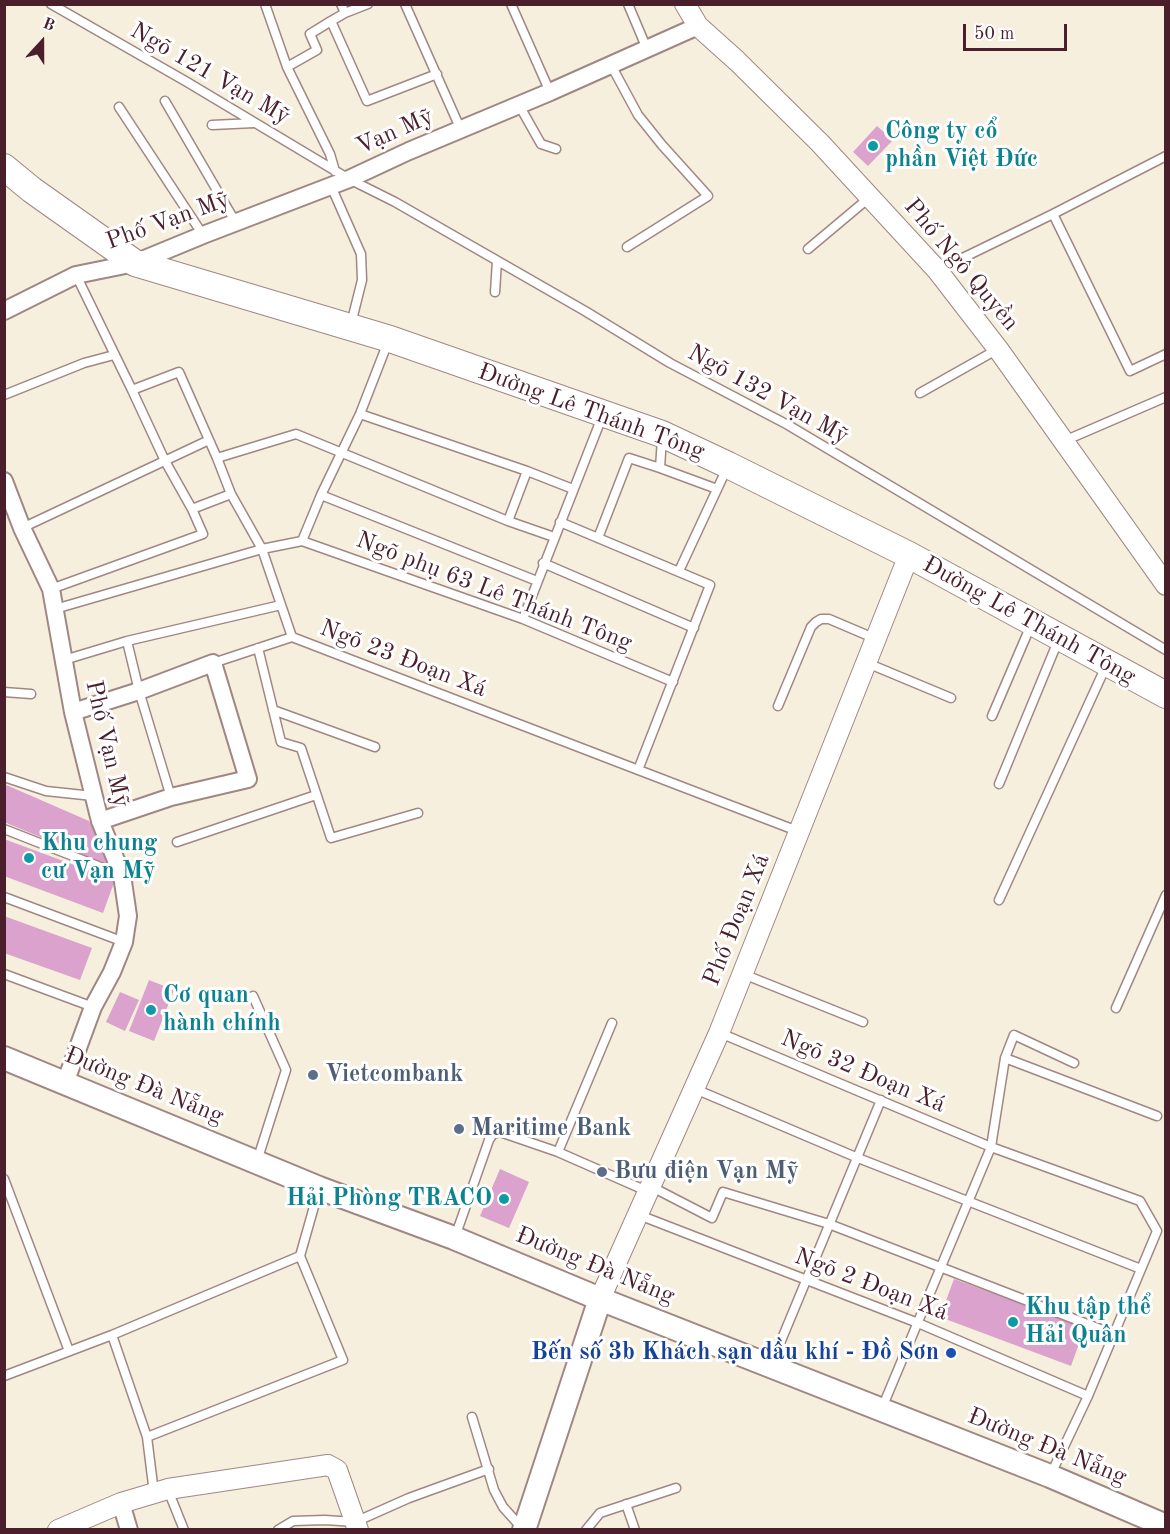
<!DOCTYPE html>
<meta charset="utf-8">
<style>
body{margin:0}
#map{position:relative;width:1170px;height:1534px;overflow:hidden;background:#f6efdd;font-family:"Old Standard TT",serif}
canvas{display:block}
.frame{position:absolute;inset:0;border:6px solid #4a1f2b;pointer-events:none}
.north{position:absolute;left:12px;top:12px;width:60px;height:60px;-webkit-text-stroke:4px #fff;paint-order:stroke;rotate:21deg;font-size:16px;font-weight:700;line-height:24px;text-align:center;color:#4a1f2b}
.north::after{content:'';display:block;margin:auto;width:21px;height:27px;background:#4a1f2b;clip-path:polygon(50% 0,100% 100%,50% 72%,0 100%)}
.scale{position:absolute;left:963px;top:24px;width:104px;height:27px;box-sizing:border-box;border:3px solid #4a1f2b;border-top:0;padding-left:8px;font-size:18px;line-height:21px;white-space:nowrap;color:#4a1f2b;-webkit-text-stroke:4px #fff;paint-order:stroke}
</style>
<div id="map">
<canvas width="1170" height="1534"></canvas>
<div class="frame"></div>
<div class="north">B</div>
<div class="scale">50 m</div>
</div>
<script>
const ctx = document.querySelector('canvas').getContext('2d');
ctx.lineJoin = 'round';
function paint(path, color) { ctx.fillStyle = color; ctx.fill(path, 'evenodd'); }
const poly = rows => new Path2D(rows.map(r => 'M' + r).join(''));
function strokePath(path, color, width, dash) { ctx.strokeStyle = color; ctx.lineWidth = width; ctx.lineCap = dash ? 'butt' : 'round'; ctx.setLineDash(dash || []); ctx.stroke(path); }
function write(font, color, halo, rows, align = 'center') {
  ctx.font = font + ' "Old Standard TT",serif'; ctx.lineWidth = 6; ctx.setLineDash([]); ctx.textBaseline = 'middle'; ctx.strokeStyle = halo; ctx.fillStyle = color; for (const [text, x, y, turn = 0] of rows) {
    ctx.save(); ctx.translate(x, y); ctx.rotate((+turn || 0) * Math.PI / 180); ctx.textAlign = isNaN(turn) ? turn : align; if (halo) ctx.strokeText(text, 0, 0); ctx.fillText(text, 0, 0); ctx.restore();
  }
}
paint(poly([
 [877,126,893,140,868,166,853,152],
 [4,784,89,821,113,867,4,822],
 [4,839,115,880,103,913,4,876],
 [4,916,92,948,80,980,4,953],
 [149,980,174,990,154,1041,129,1031],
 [120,992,139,1000,125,1031,106,1022],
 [500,1169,529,1182,509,1228,480,1216],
 [954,1279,1085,1327,1071,1366,940,1317]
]), '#daa2cc');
const service = poly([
 [51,4,187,82,349,179,395,202,585,311,670,363,788,425,1166,650],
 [265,4,287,67,330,154,335,171],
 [341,4,345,13,368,4],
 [405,4,461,130],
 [511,4,550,92],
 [628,4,647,49],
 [345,13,331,21,367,101,437,74],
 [611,65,638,115,662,145,708,196,627,247],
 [287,67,317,50,310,34,331,21],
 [165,101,236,223],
 [519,105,541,144,556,149],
 [119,107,203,235],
 [212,125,254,123],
 [331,186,361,254,362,280,351,324],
 [1053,214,1166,156],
 [808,249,870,197],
 [938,270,1053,214,1130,371,1166,354],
 [76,275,132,390,179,372,217,458,231,494,262,549,292,637,800,832],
 [495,292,497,261],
 [132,390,165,461,192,509],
 [920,393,998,349],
 [4,395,84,363,114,355],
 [360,414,527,471,508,521],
 [1064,441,1166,397],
 [217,458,296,434,508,521,554,537],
 [660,468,717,489],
 [527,471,573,489],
 [321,495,537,581],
 [560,522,710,585,638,770],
 [22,528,209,440],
 [598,538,629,458,660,468,662,438],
 [302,541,523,619,673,682],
 [543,563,694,628],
 [679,571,727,468],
 [51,589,203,534,192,509,231,494],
 [55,609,262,549,302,541,321,495,360,414,388,342],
 [523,619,602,417],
 [127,641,139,691,171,797],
 [258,648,281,742,301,748,331,838,418,813],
 [64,660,127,641,281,605],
 [213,663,292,637],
 [867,663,951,698],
 [4,692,31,694],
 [778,706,811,627,816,622,821,619,829,619,876,639],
 [273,710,375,747],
 [992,716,1031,625],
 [4,777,46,791,93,796],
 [999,784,1058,641],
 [4,829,121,875],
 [177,842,316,795],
 [4,897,124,942],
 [999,900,1106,666],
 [4,974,93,1007],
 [743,974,863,1022],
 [253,996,286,1070,257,1161],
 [1116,1008,1166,895],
 [720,1033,991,1147,1140,1201,1157,1231,1088,1396,1051,1474],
 [1005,1058,1157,1116],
 [695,1089,858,1158,1141,1269],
 [558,1152,612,1023],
 [4,1179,69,1351],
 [652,1187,712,1218,723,1192,829,1224,1113,1334],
 [639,1215,918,1323,1088,1396],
 [455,1237,489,1140,493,1134,500,1132,558,1152,649,1192],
 [112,1335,147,1437,154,1493],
 [771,1365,881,1100],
 [4,1376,112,1335,300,1256],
 [882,1408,991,1147,1005,1058,1014,1035,1074,1063],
 [472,1417,494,1490,503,1507,521,1527],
 [147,1437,343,1360,300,1256,319,1189],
 [168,1490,184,1530],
 [626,1504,635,1530],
 [278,1530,293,1521,325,1520,355,1522,409,1498,489,1469],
 [586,1530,600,1513,676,1488]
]);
const minor = poly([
 [4,311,76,275,135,263,203,235,349,179,409,151,550,92,698,26],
 [4,481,22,528,51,589,73,712,100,821,122,875,128,916,124,942,112,972,93,1007,65,1083],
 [73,712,139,691,213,663,248,779,171,797,100,821],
 [121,1503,129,1530]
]);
const tertiary = poly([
 [685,4,698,26,737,61,820,143,937,270,998,349,1166,585],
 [600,1299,719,1033,909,555],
 [58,1530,121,1503,168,1489,328,1465,337,1470,358,1530]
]);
const secondary = poly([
 [4,1058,319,1188,454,1238,600,1299,1050,1476,1166,1526],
 [524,1530,600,1299]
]);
const primary = poly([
 [4,167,32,190,135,263,390,339,662,434,728,465,909,555,1166,695]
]);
strokePath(service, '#a08784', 11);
strokePath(minor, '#a08784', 20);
strokePath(tertiary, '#a08784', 22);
strokePath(secondary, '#a08784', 26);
strokePath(primary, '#a08784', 28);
strokePath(service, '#fff', 8);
strokePath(minor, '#fff', 16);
strokePath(tertiary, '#fff', 20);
strokePath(secondary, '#fff', 22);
strokePath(primary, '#fff', 26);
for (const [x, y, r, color] of [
 [873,146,6,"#0f9aa8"],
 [29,858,6,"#0f9aa8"],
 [151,1010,6,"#0f9aa8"],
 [313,1075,6,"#5c6f8a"],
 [459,1129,6,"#5c6f8a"],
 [602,1172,6,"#5c6f8a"],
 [504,1199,6,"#0f9aa8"],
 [1013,1322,6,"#0f9aa8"],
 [951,1353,6,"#1a4fb4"]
]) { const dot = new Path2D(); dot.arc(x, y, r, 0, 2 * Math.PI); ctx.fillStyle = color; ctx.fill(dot); strokePath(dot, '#fff', 2); }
write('24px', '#4a1f2b', '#fff', [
 ["Ngõ 121 Vạn Mỹ",210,74,30],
 ["Vạn Mỹ",395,132,-24],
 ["Phố Vạn Mỹ",168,221,-20],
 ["Phố Ngô Quyền",961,265,50],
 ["Ngõ 132 Vạn Mỹ",768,395,29],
 ["Đường Lê Thánh Tông",591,412,20],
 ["Ngõ phụ 63 Lê Thánh Tông",494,592,21],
 ["Đường Lê Thánh Tông",1029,621,29],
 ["Ngõ 23 Đoạn Xá",403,659,21],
 ["Phố Vạn Mỹ",107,744,77],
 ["Phố Đoạn Xá",737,920,-68],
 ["Ngõ 32 Đoạn Xá",863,1072,23],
 ["Đường Đà Nẵng",144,1086,22],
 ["Đường Đà Nẵng",595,1266,22],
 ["Ngõ 2 Đoạn Xá",871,1285,21],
 ["Đường Đà Nẵng",1047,1447,22]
]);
write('bold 24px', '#0d838f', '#fff', [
 ["Công ty cổ",885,132],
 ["phần Việt Đức",885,160],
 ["Khu chung",41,844],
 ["cư Vạn Mỹ",41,872],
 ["Cơ quan",163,996],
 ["hành chính",163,1024],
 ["Hải Phòng TRACO",492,1199,"right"],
 ["Khu tập thể",1025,1308],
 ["Hải Quân",1025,1336]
], 'left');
write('bold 24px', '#4e5e75', '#fff', [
 ["Vietcombank",325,1075],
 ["Maritime Bank",471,1129],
 ["Bưu điện Vạn Mỹ",614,1172]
], 'left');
write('bold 24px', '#164399', '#fff', [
 ["Bến số 3b Khách sạn dầu khí - Đồ Sơn",939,1353]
], 'right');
</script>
